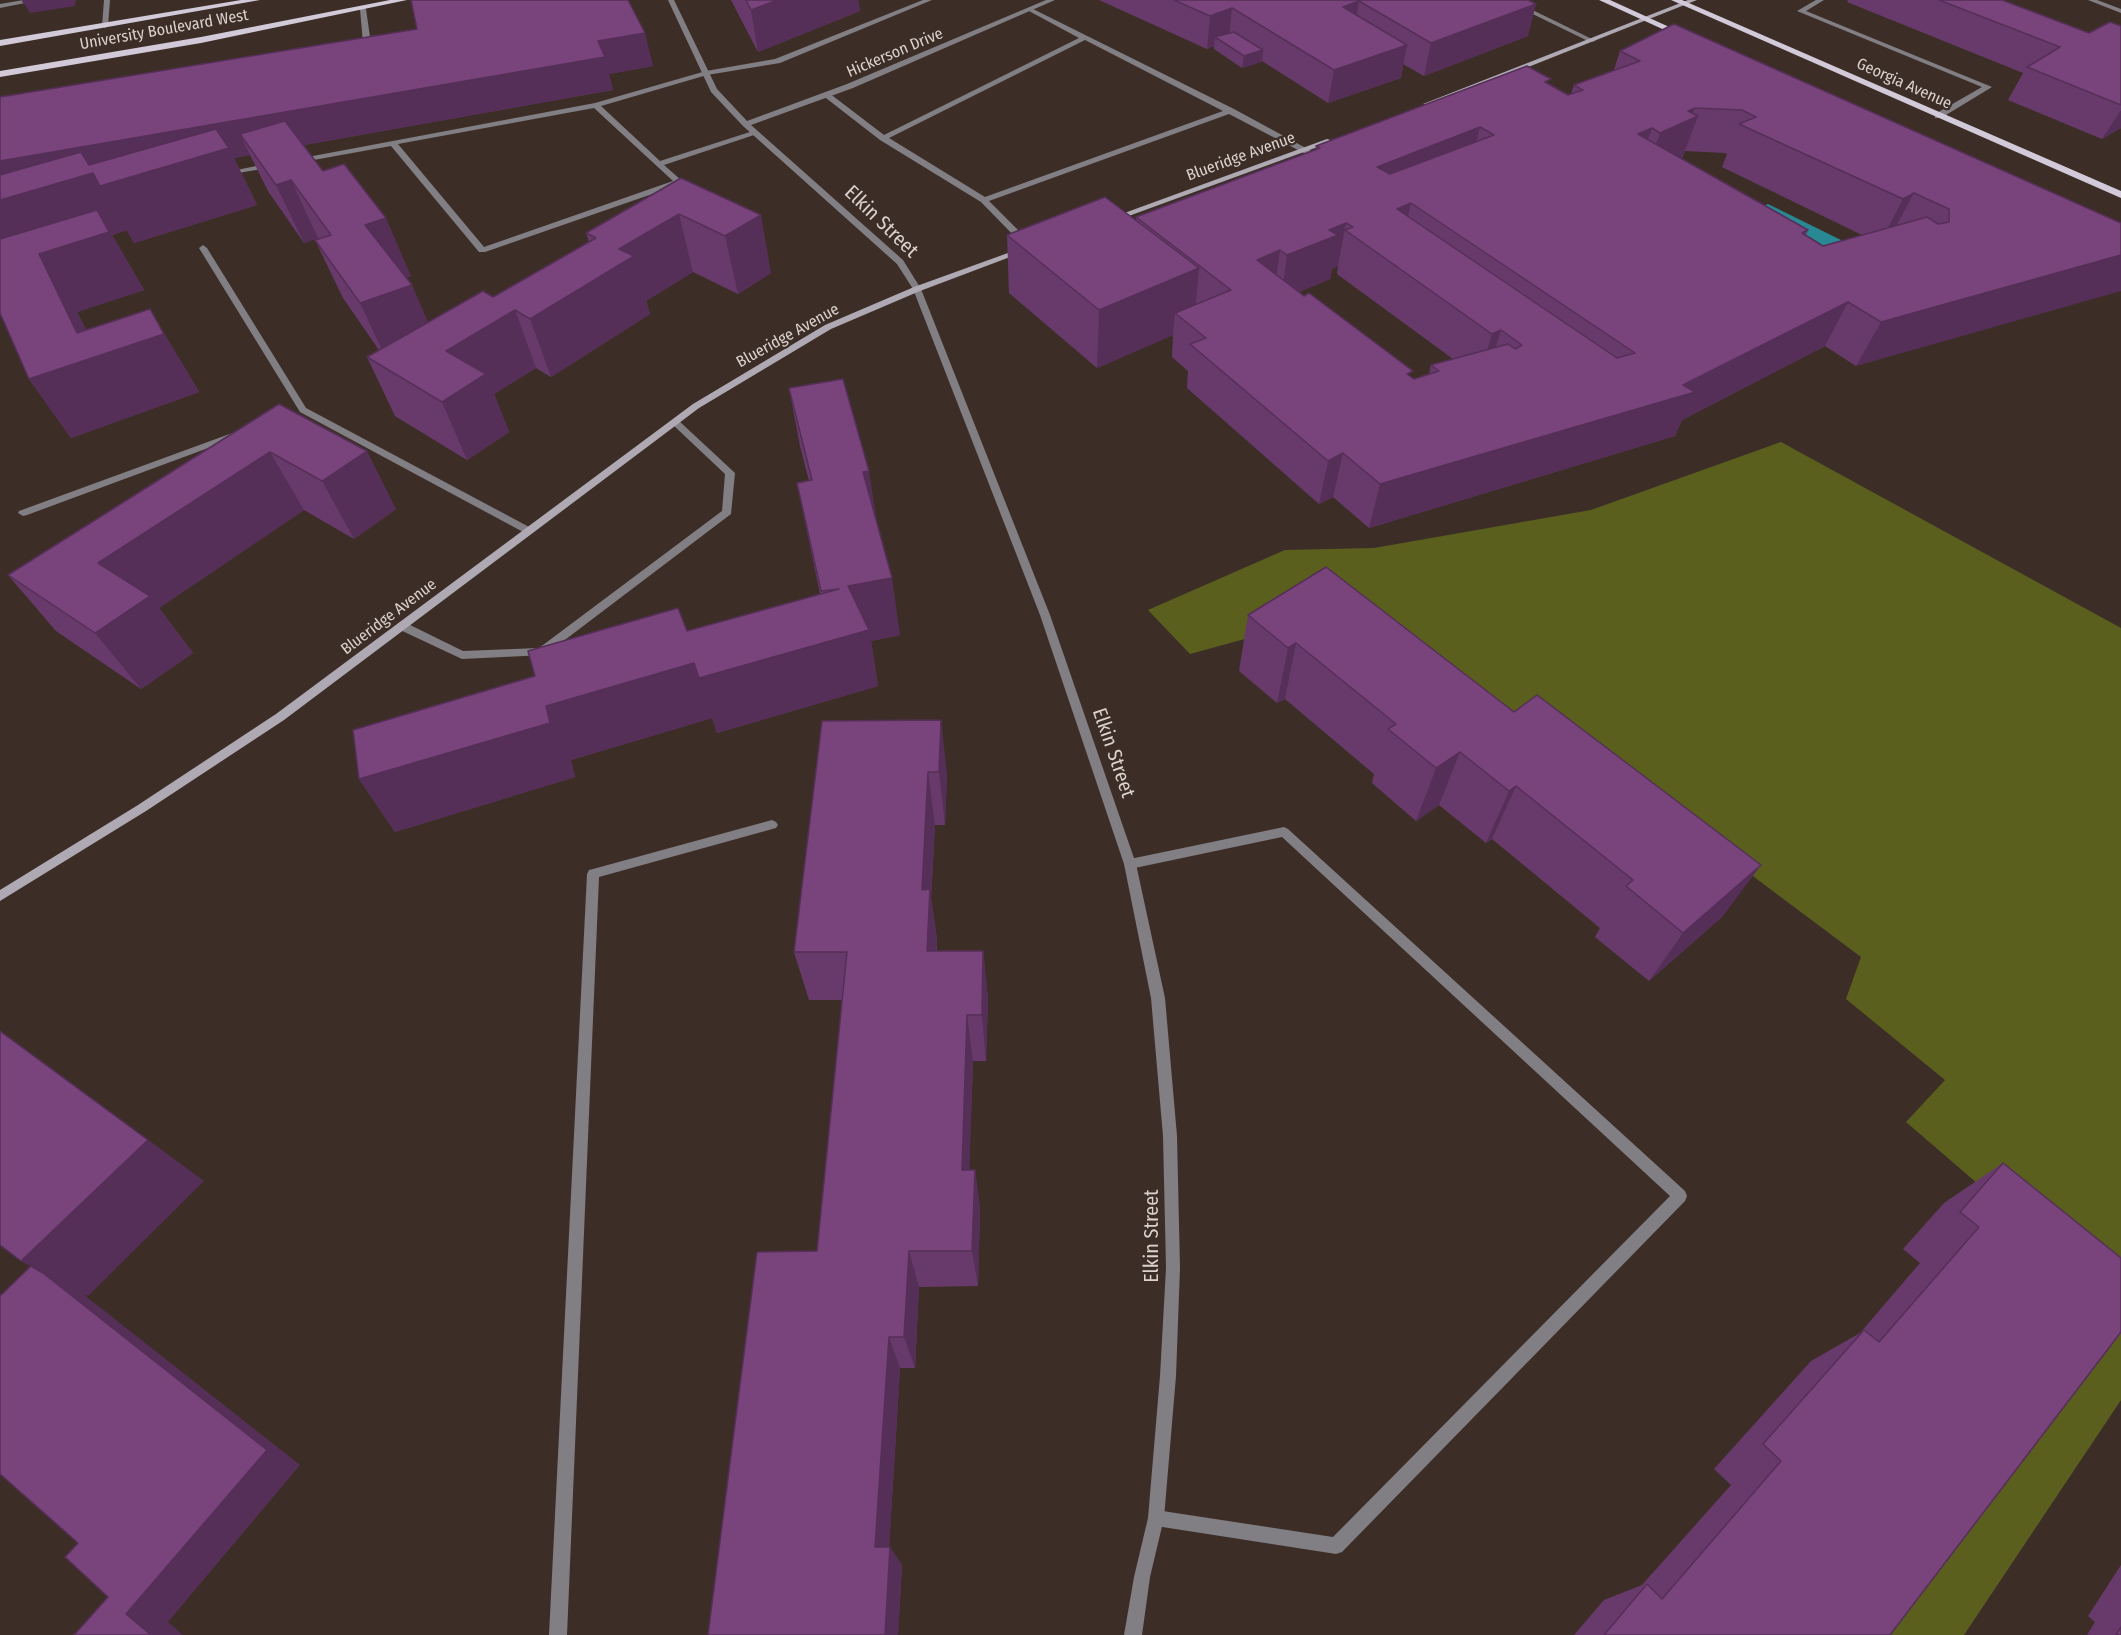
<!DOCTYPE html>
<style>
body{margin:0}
canvas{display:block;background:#3c2e27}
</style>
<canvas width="2121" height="1635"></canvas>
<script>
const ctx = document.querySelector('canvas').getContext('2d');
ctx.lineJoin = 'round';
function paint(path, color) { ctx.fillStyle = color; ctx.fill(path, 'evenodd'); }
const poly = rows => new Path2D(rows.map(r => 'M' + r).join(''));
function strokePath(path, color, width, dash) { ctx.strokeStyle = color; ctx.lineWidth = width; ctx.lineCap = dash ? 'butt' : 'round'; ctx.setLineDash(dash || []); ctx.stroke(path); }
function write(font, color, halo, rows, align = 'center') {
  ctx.font = font + ' "Fira Sans Condensed",sans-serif'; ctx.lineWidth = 4.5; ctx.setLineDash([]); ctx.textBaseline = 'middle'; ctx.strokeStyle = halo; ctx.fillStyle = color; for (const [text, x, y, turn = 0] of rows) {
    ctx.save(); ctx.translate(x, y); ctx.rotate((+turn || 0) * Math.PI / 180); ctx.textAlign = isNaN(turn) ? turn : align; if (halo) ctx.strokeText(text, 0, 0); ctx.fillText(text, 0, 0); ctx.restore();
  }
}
paint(poly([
 [1781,442,2121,628,2121,1400,1964,1635,1886,1635,2064,1258,1906,1122,1945,1080,1846,999,1861,957,1535,713,1506,729,1343,612,1190,654,1148,610,1285,550,1374,548,1591,510]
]), '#5a5f1e');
paint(poly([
 [1768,204,1845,242,1791,254,1746,214]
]), '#288893');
paint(poly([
 [24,0,40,0,0,8,0,4,24,0],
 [104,0,110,0,108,26,105,28,102,26,104,0],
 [923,0,932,0,780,63,707,75,601,106,660,161,753,131,760,133,664,165,681,180,681,184,485,252,479,252,391,146,297,163,293,161,297,159,595,103,706,71,775,59,923,0],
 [594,108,673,181,484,247,398,144,594,108],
 [1504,0,1512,0,1596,41,1590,42,1504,0],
 [1816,0,1824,0,1806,11,1992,87,1941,118,1935,118,1935,114,1982,87,1797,11,1816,0],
 [2088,0,2097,0,2121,9,2121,13,2088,0],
 [363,7,366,9,371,44,360,51,356,49,363,43,360,9,363,7],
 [1031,8,1234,109,1328,160,1321,162,1229,114,989,201,1028,240,1028,244,1022,244,981,202,880,140,822,95,829,93,884,135,1079,38,1029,11,1028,10,1031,8],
 [1085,40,1223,111,985,197,889,138,1085,40],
 [271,163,275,165,274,167,226,175,222,173,271,163],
 [203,245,207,248,306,408,533,529,533,533,525,533,300,412,199,248,203,245],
 [675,419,678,420,735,473,731,514,545,655,462,659,398,629,397,626,398,623,406,623,463,651,539,648,722,511,725,474,672,424,670,422,675,419],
 [235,432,238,433,238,437,27,515,23,516,18,513,19,511,235,432],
 [772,820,776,822,778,825,776,828,599,877,567,1635,549,1635,587,874,589,870,593,869,772,820],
 [1284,827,1288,829,1685,1191,1687,1196,1685,1201,1342,1552,1336,1554,1156,1526,1150,1524,1148,1518,1150,1512,1156,1510,1333,1537,1670,1196,1282,837,1130,869,1126,868,1124,864,1126,860,1130,859,1284,827]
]), '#817e84');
paint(poly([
 [668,0,674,0,717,89,747,121,847,84,1046,0,1055,0,853,88,751,125,903,260,921,289,1050,615,1136,864,1165,998,1177,1136,1180,1268,1176,1376,1164,1518,1150,1577,1142,1635,1124,1635,1134,1577,1148,1518,1160,1376,1166,1268,1163,1136,1151,998,1124,864,1040,615,913,289,897,264,743,126,711,92,668,0]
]), '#817e84');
paint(poly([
 [1688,0,1697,0,1430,106,1423,104,1688,0],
 [1327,139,1334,141,1115,221,1108,219,1327,139],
 [1019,249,1026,251,920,291,831,329,699,408,284,720,146,811,0,901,0,890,138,805,276,714,693,404,825,325,914,287,1019,249]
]), '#afa9b4');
paint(poly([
 [241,0,260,0,0,46,0,40,241,0],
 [390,0,407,0,201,43,0,77,0,71,201,37,390,0],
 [1599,0,1610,0,1689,36,1682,38,1599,0],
 [1671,0,1682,0,2121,191,2121,198,1671,0]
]), '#d2cad8');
paint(poly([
 [731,0,858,0,860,11,758,52],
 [1099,0,1528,0,1528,36,1424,76,1403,64,1401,78,1328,103,1262,61,1242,68,1214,49,1214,46,1207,49],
 [1848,0,2002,0,2089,33,2121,26,2121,128,2102,139,2008,100,2023,73,1847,2],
 [1620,51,2121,223,1856,366,1825,346,1682,420,1675,436,1369,528,1333,497,1319,504,1187,388,1188,371,1172,357,1173,335,1097,368,1009,293,1007,235,1136,221,1136,217,1315,150,1316,146,1550,84,1568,95,1571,94,1574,85,1614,70],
 [1685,151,1725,153,1727,154,1722,167,1862,235,1823,246,1806,235,1808,230,1682,159],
 [1338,266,1337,274,1453,359,1431,365,1429,374,1414,379,1299,292,1330,279,1332,269],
 [653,66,609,74,613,90,304,145,323,171,411,276,406,278,428,323,493,297,589,242,586,233,681,178,771,273,738,294,693,272,646,301,650,314,551,377,536,368,494,394,509,432,467,460,395,416,367,357,379,350,343,298,315,240,319,239,318,238,304,243,268,191,250,155,234,158,257,205,134,243,127,230,112,235,144,290,77,312,86,330,185,368,199,392,71,438,29,379,0,97],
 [789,388,877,521,900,635,871,641,878,686,717,733,712,718,571,760,575,777,395,832,359,779,535,676,687,631,820,594,797,483,809,481,800,446],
 [279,404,396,509,354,539,304,510,159,608,193,653,141,689,56,631,8,575],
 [1326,567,1723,916,1649,981,1595,937,1600,928,1492,839,1486,843,1439,805,1416,821,1372,783,1374,774,1285,699,1277,703,1239,671,1248,615],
 [822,721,947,774,945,825,935,825,931,898,937,939,937,951,983,951,988,999,986,1061,973,1061,969,1170,975,1170,980,1209,978,1286,919,1287,915,1368,900,1368,889,1547,902,1565,898,1635,817,1251,843,1000,809,1000,794,952],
 [2003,1163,1890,1635,1574,1635,1604,1600,1642,1585,1731,1485,1714,1469,1811,1361,1860,1333,1920,1263,1903,1249,1944,1203],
 [2121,1565,2121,1635,2087,1635,2095,1622,2088,1616]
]), '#683a6b');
paint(poly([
 [36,0,76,0,75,6,30,13,23,2],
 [778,0,858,0,860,11,758,52,751,10],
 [1359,1,1354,34,1343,7],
 [1536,4,1528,36,1424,76,1431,43],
 [1232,8,1229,40,1215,37,1214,46,1207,49,1210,16],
 [645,33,653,66,609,74,613,90,254,154,240,134,250,155,234,158,257,205,134,243,127,230,112,235,144,290,77,312,99,356,150,309,185,368,199,392,71,438,29,379,0,269,0,161,598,41],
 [1407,45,1401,78,1328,103,1334,70],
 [1263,50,1262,62,1242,68,1244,56],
 [1695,108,1690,120,1698,116,1682,159,1645,176,1660,133,1688,111],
 [2121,110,2121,128,2102,139],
 [1480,127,1470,170,1369,210,1377,167],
 [1652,128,1637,171,1638,134],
 [291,180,318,238,304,243,276,185],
 [1914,193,1891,236,1880,243,1903,199],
 [1411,203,1401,247,1397,209],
 [679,214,693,272,646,301,650,314,551,377,530,319,619,249],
 [761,215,771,273,738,294,725,236],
 [386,218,411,276,391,283,365,225],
 [1346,223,1338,266,1332,269,1330,279,1281,299,1287,255,1329,230],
 [1280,250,1274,294,1257,260],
 [2121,255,2121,291,1856,366,1881,322],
 [1199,268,1194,326,1175,313,1173,335,1097,368,1099,310],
 [412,285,437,343,387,361,360,303],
 [1848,302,1825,346,1682,420,1675,436,1369,528,1380,484,1683,385],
 [515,310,536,368,494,394,509,432,467,460,442,402,446,351],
 [1501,330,1488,374,1479,378,1492,334],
 [367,451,396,509,354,539,322,481],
 [270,452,304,510,159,608,193,653,141,689,95,633,98,563],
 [1343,453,1333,497,1319,504,1328,461],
 [869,471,878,529,863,472],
 [892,578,900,635,871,641,878,686,717,733,699,678,848,586],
 [1296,643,1285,699,1277,703,1288,648],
 [694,663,712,718,571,760,575,777,395,832,359,779,546,706],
 [941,720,947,774,945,825,939,772],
 [1460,752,1439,805,1416,821,1436,768],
 [928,772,935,825,931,898,937,939,934,999,927,951,922,890],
 [1516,786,1492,839,1486,843,1509,791],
 [1761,865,1723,916,1649,981,1683,933],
 [983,951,988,999,986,1061,982,1015],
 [967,1015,973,1061,968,1210,962,1170],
 [0,1031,204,1181,88,1296,83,1294,300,1465,168,1622,183,1635,151,1635,126,1614,43,1273,21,1261],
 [975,1170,980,1209,978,1286,972,1251],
 [909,1251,919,1287,915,1368,904,1337],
 [889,1337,900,1368,888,1566,875,1547],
 [890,1547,902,1565,898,1635,885,1635]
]), '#552f57');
const building = poly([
 [23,0,36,0,23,2,23,0],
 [411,0,628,0,645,33,598,41,605,57,0,161,0,97,417,29,411,0],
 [746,0,778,0,751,10,746,0],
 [1174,0,1528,0,1536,4,1431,43,1359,1,1343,7,1407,45,1334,70,1232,8,1210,16,1174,0],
 [1939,0,2002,0,2089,33,2110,22,2121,26,2121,105,2027,67,2060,47,1939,0],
 [1674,24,2121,223,2121,255,1881,322,1848,302,1683,385,1695,392,1380,484,1343,453,1328,461,1190,344,1206,338,1175,313,1231,290,1136,217,1320,148,1316,146,1527,66,1551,79,1545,82,1568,95,1583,90,1574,85,1640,61,1620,51,1674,24],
 [1695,108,1742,110,1756,117,1739,124,1903,199,1914,193,1949,209,1949,222,1938,224,1927,217,1823,246,1802,233,1808,230,1638,134,1652,128,1660,133,1698,116,1688,111,1695,108],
 [1480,127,1494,135,1390,174,1377,167,1480,127],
 [1411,203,1635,353,1617,358,1397,209,1411,203],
 [1346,223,1353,227,1345,230,1492,334,1501,330,1522,345,1515,349,1508,344,1431,365,1439,371,1414,379,1407,374,1413,371,1309,293,1304,296,1257,260,1280,250,1287,255,1338,235,1329,230,1346,223],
 [1234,32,1263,50,1244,56,1215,37,1234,32],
 [285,121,323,171,344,164,386,218,365,225,412,285,360,303,315,240,331,235,291,180,276,185,240,134,285,121],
 [216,129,229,148,100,186,93,173,0,200,0,175,81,152,89,165,216,129],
 [681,178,761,215,725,236,679,214,619,249,634,256,530,319,515,310,446,351,486,374,442,402,367,357,483,291,493,297,596,238,586,233,681,178],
 [1105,197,1199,268,1099,310,1007,235,1105,197],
 [97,210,109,232,39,254,77,333,150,309,164,334,29,379,0,313,0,239,97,210],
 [843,379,869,471,863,472,892,578,848,586,869,630,699,678,694,663,546,706,550,723,359,779,353,730,535,676,528,651,678,608,687,631,839,589,821,591,797,483,812,480,789,388,843,379],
 [279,404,367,451,322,481,270,452,98,563,150,596,95,633,8,575,279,404],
 [1326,567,1514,712,1537,695,1761,865,1683,933,1626,886,1633,880,1516,786,1509,791,1460,752,1436,768,1388,729,1396,724,1296,643,1288,648,1248,615,1326,567],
 [941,720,939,772,928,772,922,890,930,889,927,951,983,951,982,1015,967,1015,962,1170,975,1170,972,1251,909,1251,904,1337,889,1337,875,1547,890,1547,885,1635,708,1635,757,1252,817,1251,847,952,794,952,822,721,941,720],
 [0,1031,148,1140,21,1261,0,1245,0,1031],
 [2003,1163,2121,1258,2121,1332,1890,1635,1604,1635,1647,1584,1662,1599,1781,1461,1763,1444,1864,1330,1879,1342,1979,1227,1960,1212,2003,1163],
 [31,1266,43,1273,267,1450,126,1614,151,1635,74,1635,108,1597,65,1557,78,1543,0,1474,0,1296,31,1266],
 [2121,1627,2121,1635,2116,1635,2121,1627]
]);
paint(building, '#79437c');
strokePath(building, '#552f57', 1.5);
write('16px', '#dbd2cd', '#3c2e27', [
 ["University Boulevard West",164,30,-10],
 ["Hickerson Drive",895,53,-23],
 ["Georgia Avenue",1904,84,24],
 ["Blueridge Avenue",1241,157,-20],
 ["Blueridge Avenue",788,336,-29],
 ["Blueridge Avenue",389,617,-37]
]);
write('20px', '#dbd2cd', '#3c2e27', [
 ["Elkin Street",881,222,44],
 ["Elkin Street",1113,753,71],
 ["Elkin Street",1152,1236,-90]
]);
</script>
